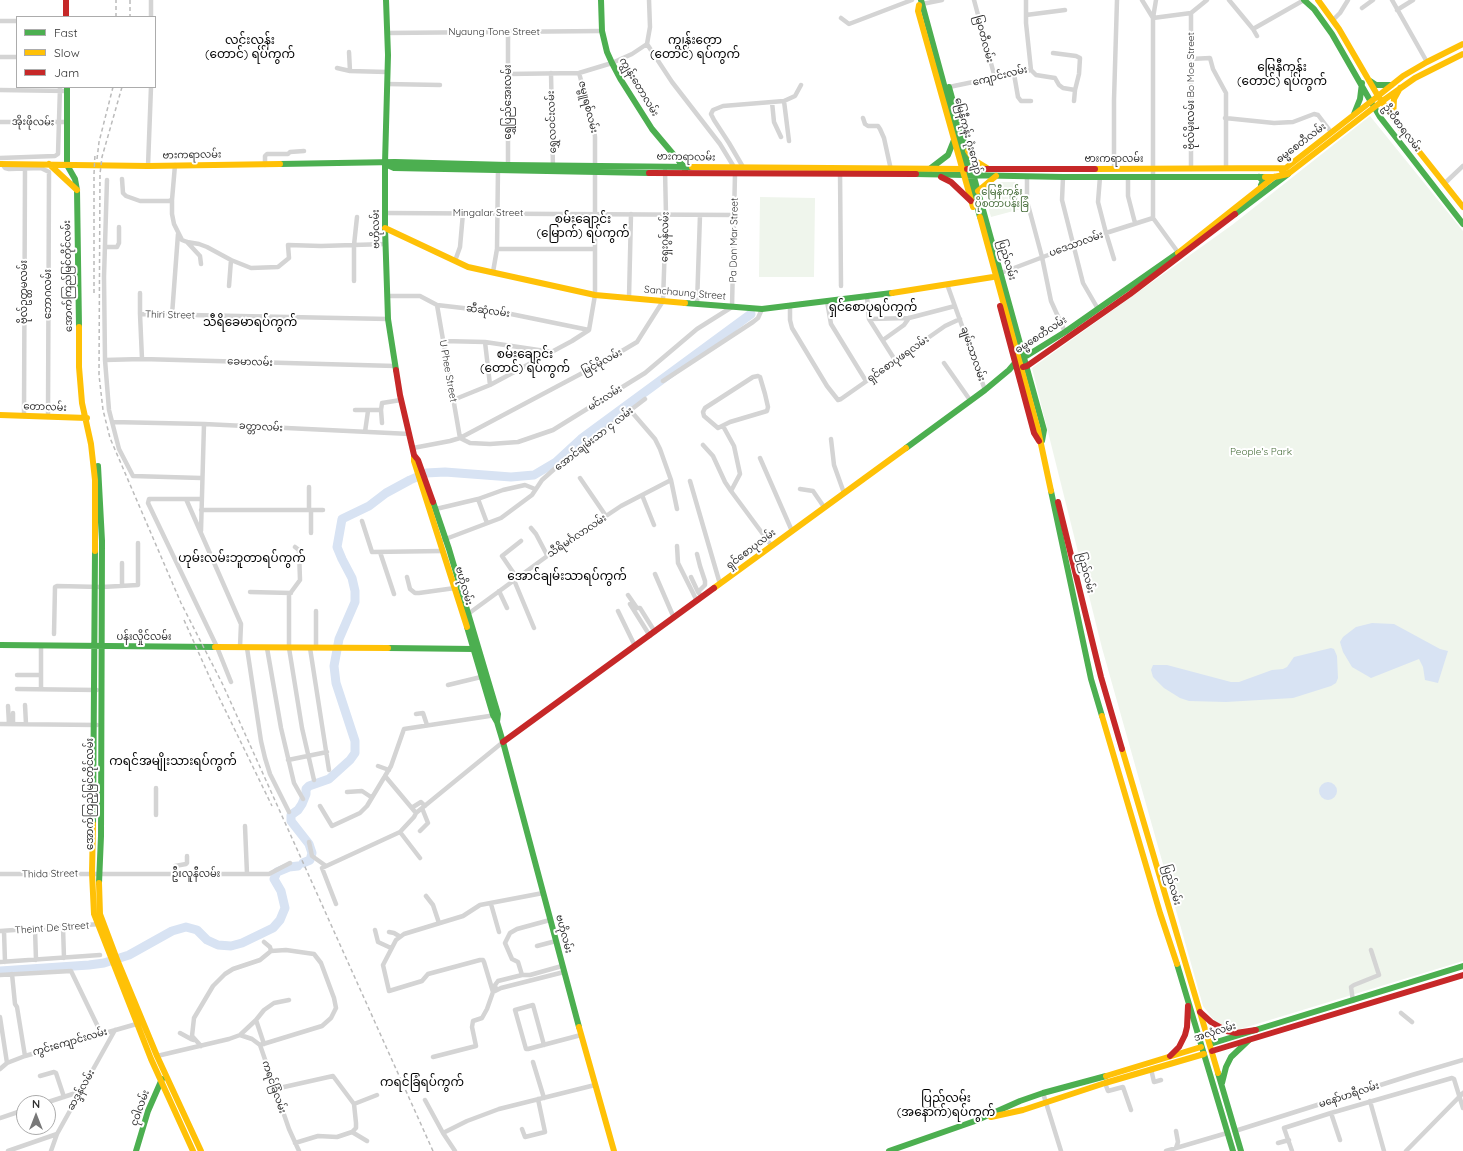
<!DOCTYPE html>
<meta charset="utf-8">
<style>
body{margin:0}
#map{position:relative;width:1463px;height:1151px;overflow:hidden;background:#fff;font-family:Quicksand,sans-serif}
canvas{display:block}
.legend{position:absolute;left:16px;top:16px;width:140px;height:72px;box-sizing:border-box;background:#fff;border:1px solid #acacac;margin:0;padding:5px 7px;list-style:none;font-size:12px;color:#2f2f2f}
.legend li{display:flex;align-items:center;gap:8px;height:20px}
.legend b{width:20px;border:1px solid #acacac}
.north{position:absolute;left:16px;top:1095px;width:40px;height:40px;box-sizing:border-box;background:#fff;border:1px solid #acacac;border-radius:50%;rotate:0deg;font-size:11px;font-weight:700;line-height:16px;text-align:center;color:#2f2f2f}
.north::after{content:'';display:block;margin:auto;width:14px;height:18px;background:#787878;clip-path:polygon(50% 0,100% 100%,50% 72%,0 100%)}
</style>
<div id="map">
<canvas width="1463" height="1151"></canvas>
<ul class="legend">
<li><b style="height:5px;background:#4caf50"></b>Fast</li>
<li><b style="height:5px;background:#ffc107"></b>Slow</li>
<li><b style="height:5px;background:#c62828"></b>Jam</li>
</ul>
<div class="north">N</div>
</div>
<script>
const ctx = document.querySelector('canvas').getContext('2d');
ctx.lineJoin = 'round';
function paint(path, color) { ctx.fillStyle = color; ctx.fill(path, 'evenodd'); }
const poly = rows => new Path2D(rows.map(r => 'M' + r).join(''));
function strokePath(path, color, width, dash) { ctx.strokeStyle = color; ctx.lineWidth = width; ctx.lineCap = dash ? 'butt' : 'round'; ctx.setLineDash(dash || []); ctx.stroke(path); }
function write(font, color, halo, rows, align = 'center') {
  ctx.font = font + ' Quicksand,"Noto Sans Myanmar",sans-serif'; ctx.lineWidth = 4; ctx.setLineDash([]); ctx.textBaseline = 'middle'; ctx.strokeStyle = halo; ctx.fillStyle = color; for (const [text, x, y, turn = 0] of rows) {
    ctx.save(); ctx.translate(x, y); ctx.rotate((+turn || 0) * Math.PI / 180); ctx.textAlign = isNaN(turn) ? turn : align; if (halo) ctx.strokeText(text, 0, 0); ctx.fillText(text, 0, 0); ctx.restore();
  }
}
paint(poly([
 [1370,116,1463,231,1463,961,1237,1030,1216,1023,1203,1006,1102,648,1032,368,1232,225],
 [1001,182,1015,182,1021,209,991,217,985,195,993,185],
 [760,197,815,198,814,277,759,277]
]), '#eff5ec');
paint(poly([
 [1372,623,1394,624,1440,649,1448,651,1438,683,1425,680,1423,667,1419,659,1371,678,1352,667,1343,652,1340,642,1343,637,1356,627],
 [1331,648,1334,649,1337,656,1338,678,1336,683,1331,686,1293,698,1226,702,1189,701,1180,698,1164,688,1153,677,1151,670,1153,665,1167,665,1231,682,1239,682,1272,670,1283,669,1287,667,1294,657],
 '1319 791a9 9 0 1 1 18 0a9 9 0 1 1-18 0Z'
]), '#d8e3f3');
strokePath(poly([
 [303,863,310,860,312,853,309,844,291,821,291,815,298,810,302,804,306,794,306,789,309,786,329,779,350,760,355,753,355,741,336,683,334,666,339,639,355,602,355,591,352,578,342,559,337,547,342,519,369,506,386,493,410,480,426,473,445,472,511,477,534,475,556,462,581,439,751,314],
 [0,971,89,965,104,963,129,955,172,931,186,927,197,930,207,940,218,945,231,946,242,943,273,928,280,920,285,908,281,891,274,879,277,872,289,867,298,866]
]), '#d8e3f3', 9);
strokePath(poly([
 [151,0,151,17],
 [974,0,995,78],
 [1142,0,1153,18,1191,13,1207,0],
 [1156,0,1153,18,1153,218,1180,255],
 [1229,0,1253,29,1257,36],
 [1392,0,1427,62],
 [922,4,942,0],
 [1362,8,1373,0],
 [1397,10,1413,0],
 [1191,13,1191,169],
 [1026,15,1065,10],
 [841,18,849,24,912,0],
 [1333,20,1340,13,1348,0],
 [0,21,17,21],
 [1253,29,1304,0],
 [387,33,602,31],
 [508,33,508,167],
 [647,44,672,82,720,144,734,167],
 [647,44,650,27,649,0],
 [349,52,350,71],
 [1053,53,1076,56,1080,58,1079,74,1075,90],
 [0,57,17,57],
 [1191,59,1210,58,1213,69,1226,93,1226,168],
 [337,68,350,71,387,72],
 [1031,70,1036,75,1055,78,1059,85,1063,88,1075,90,1074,101],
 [551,73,553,168],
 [508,74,579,73,612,63,632,54,647,44],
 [1014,74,1018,97,1021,101,1031,101],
 [387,84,440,85],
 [949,87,1031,70,1026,23,1026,0],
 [0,90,67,91],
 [784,101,789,141],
 [772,102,774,122,781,137],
 [863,118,865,124,868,126,878,126,880,129,884,138,891,170],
 [1225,118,1274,123,1293,122,1314,114,1318,115,1331,132],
 [0,122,67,122],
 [0,158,55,156,58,154,60,87],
 [2,164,5,168,9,169,41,168,49,172,48,417],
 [265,165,265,156,267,154,288,154,290,152,304,151],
 [148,166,151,87],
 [743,167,729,143,714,120,711,114,713,110,723,106,784,101,795,96,801,85],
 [1114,169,1114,100,1117,0],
 [840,170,841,286],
 [1027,177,1027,201,1042,257,1051,301,1065,332],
 [1063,177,1062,200,1083,283,1098,309],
 [1100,177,1098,202,1106,233,1114,259],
 [1128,177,1128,196,1135,223],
 [122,179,123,193,126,196,140,201,169,201,172,200,172,214,174,224,182,240,187,242,199,244,207,247,231,260,229,286],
 [107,180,104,277,105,360,109,410,119,449,133,476,201,478],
 [1445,183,1463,166],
 [172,200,175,165],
 [385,213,735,215],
 [187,242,200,256,201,264],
 [105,247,117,247,119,243,119,227],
 [497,249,595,249],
 [231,260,251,268,278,267,289,258,288,245,321,246,386,244],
 [455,261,460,247,463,213],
 [493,272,497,249,498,168],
 [1001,273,1106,233,1153,218],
 [354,281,354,245,357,217],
 [947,284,985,390],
 [140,293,140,314],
 [387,296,420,296,437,305,506,313,589,330],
 [867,297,869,319,895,360],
 [629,298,631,214],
 [827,301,831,324,866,381],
 [697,304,700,215],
 [437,305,460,438],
 [790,305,790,320,792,328,827,386,838,400,841,399,945,326,960,319],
 [172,315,178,234],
 [869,319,909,318,955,306],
 [883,340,904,325,909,318],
 [443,341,485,342,552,352],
 [485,342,490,385],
 [142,359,140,314,388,319],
 [105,360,142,359,395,366],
 [944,363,970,400],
 [758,376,760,377,765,394,768,407,767,411,730,422,718,428,704,416,703,412,705,408,753,377,758,376],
 [663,381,753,322,758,318,762,309],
 [453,400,490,385,572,341,589,330,595,295,595,137,594,127,579,73],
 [355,410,381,410],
 [630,410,655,439,660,449,671,480,677,509],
 [24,416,25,168],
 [112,422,204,424,410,434],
 [382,423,381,410,382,403,401,400],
 [723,426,734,446,740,474,731,491,771,545],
 [365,432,368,411],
 [460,438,470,443,490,444,518,442,553,430,645,373,697,329,732,307,735,174],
 [831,439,834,465,844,493],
 [703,445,713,456,725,482,731,491],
 [413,448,450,441,460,438,605,361,637,342,663,301,666,215,665,170],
 [760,458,792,531],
 [580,478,606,516],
 [690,481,720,584],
 [309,487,309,510],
 [800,489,813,491,824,507],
 [642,495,654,525],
 [186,499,241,624,240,647],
 [201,499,149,499,148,503,217,647,231,682],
 [478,499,487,523],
 [436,509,478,499,503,490,525,485,535,489],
 [201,510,323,510],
 [311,510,311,533],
 [362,521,372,552,443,551],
 [531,528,536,534,547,555],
 [201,531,204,424],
 [443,540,501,518,532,495,542,480,560,464,645,399],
 [677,546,678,563,697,601],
 [295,547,299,550,300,580,289,595,289,648,302,728,314,780],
 [380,552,394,594],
 [697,554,700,566,705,581,705,585,698,592,702,597],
 [655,574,674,618],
 [407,577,410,589,415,593,419,593,455,588],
 [691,577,698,592],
 [517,578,502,556,521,541],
 [514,580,534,628],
 [122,586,122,563],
 [499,591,507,608],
 [250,592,291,593],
 [628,595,637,608,640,608,655,632],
 [630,604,650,636],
 [316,611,316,648],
 [618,611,635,646],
 [468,614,550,554,606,516,621,506,671,480],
 [54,634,55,587,57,586,102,587,138,585,138,543],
 [247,648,261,741,265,758,270,774,289,812],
 [267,648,281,728,294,783,303,799],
 [310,648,329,770],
 [17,675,41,675],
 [448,685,481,677],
 [17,689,97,690],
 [41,689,41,646],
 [25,705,26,724],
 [8,706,9,724],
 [416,714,423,713,427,725],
 [0,724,97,725],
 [13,724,13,713],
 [288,760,327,752],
 [378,766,389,770],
 [385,776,416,813],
 [347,792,362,791,371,797],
 [320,806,332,826,360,813,367,806,391,766,404,729,496,715],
 [413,807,421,802,425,806],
 [156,815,156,788],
 [245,826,247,874],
 [420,831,428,823,422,808],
 [400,832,420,858],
 [309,842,312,856,326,866],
 [0,874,269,874,290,863],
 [176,875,175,866,186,864,187,863,187,856],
 [426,896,433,905,439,923],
 [336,904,322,868,400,832,414,817,416,813,503,742],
 [491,904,499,932],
 [550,920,517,929,510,933,505,943,512,959,518,962,522,975,530,975,562,966],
 [63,927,64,958],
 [35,929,36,960],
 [375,930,378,942,391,948],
 [0,931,100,924],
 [4,931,5,962],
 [389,932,394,933,399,936],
 [264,942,270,947,271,951],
 [537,946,556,941],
 [0,962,100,955],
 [12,974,15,1004,17,1007,25,1056],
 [0,975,71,971,101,1033],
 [496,990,495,985,498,981,522,975],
 [493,992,501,988,564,972],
 [1353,1001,1351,987,1354,985,1379,975,1371,950],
 [1401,1013,1412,1022],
 [0,1017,7,1063],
 [256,1020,264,1044],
 [180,1033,191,1039,194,1040],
 [240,1035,252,1039,260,1045,289,1129,299,1151],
 [544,1045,533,1005,515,1010,526,1049,528,1049,581,1035],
 [201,1046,192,1036,194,1018,213,986,225,974,233,969,260,960,271,951,286,950,314,954,321,963,334,998,336,1008,331,1018,322,1026,260,1045],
 [157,1056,229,1039,240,1035,256,1020,264,1010,274,1003,289,1000],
 [433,1057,476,1046,472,1027,473,1021,482,1018,487,1009,493,992,484,962,483,960,480,960,428,974,422,981,389,991,383,965,396,940,404,934,463,916,480,905,543,893],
 [533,1062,544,1098],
 [0,1069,7,1063,25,1056,140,1023],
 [1151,1069,1154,1082,1161,1080],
 [40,1076,54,1072,56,1073,64,1097],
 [1105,1083,1108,1091,1123,1087,1131,1110],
 [275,1089,333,1076,354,1104,356,1123,356,1128,352,1132,337,1137,318,1136,295,1143],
 [1043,1093,1061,1151],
 [425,1100,443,1133,455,1151],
 [1370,1101,1384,1151],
 [45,1103,79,1092],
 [354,1104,377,1095],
 [1331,1113,1452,1078,1454,1079,1463,1108],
 [0,1118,24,1110],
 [522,1129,525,1137,545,1132,538,1099],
 [1176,1131,1178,1142,1176,1148],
 [1235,1131,1412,1075,1463,1060],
 [352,1132,367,1141],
 [443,1133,467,1121,499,1109,595,1085],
 [1278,1143,1289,1140],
 [8,1151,57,1134],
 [51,1151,57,1134,115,1030],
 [1166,1151,1227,1133],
 [1292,1151,1284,1128,1331,1113,1340,1140],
 [1406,1151,1463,1093]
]), '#d4d4d4', 4.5);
strokePath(poly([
 [386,0,388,55,385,163,385,228,388,319,396,370],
 [601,0,602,31,607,52,612,63,621,80,652,129,684,167,685,170],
 [921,0,980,217],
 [1304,0,1314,9,1332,34,1371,102],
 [1370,81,1376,85,1391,85],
 [67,87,67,165,75,179,77,190,79,327],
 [949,87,1044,430,1042,441],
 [1373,105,1380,117,1463,224],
 [1354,114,1360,99,1362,83],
 [280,164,395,162,508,165,692,167],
 [385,164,394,168,649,173],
 [931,168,948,155,954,140],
 [916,174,1063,177,1265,177],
 [1259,177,1263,181,1261,185],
 [1235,214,1288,174],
 [685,303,762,309,892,293],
 [906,448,985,390,1009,370,1015,363,1065,332,1178,253],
 [98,466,102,541,101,836,99,883],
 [1051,491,1091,679,1102,716],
 [433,502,449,549,498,714,497,722],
 [467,627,493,715,497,722,503,742,579,1027],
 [0,645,215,647],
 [388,648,474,649],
 [93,824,95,551],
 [1177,964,1233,1151],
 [1210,1044,1463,966],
 [1218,1073,1241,1151],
 [1222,1083,1226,1067,1231,1057,1249,1040],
 [136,1151,148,1111,162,1079],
 [889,1151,975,1121,1020,1101,1043,1093,1106,1076]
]), '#4caf50', 6);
strokePath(poly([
 [1318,0,1339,29,1378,96,1403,76,1427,62,1463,44],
 [919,5,918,11,973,207],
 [1381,102,1415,78,1463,54],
 [1393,118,1394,99,1400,88],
 [968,151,974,160,987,168],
 [0,164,148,166,280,164],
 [49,164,77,190],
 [692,167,967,169],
 [1095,169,1286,168],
 [1282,171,1378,96,1402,130,1463,207],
 [1265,177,1274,177,1288,174,1381,102],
 [978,191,996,176],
 [980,217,1038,430,1051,491],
 [385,228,468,267,595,295,685,303],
 [1178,253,1274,177],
 [892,293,993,277],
 [79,327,79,367,82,403,91,444,95,480,95,551],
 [0,415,87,418],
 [414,456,414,461,467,627],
 [714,588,906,448],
 [215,647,388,648],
 [1102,716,1160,913,1177,964],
 [1122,749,1218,1073],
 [93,824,92,873,94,914,151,1059,193,1151],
 [99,883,100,914,118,962,157,1056,201,1151],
 [579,1027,614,1151],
 [1106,1076,1201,1047],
 [991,1117,1023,1110,1105,1083,1204,1054]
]), '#ffc107', 6);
strokePath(poly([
 [66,0,66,17],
 [967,169,1095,169],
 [649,173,916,174],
 [941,177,951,182,971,201],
 [1000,306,1034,433,1039,441],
 [1023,367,1027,366,1130,294,1235,214],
 [396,370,400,395,414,455,418,460,433,502],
 [1058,502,1101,677,1122,749],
 [503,742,714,588],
 [1200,1012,1211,1022,1227,1031,1236,1033,1256,1030],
 [1212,1051,1463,975],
 [1170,1056,1179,1047,1185,1035,1187,1027,1188,1006]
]), '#c62828', 6);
strokePath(poly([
 [130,0,130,17],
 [116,17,116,0],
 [122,87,102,157,100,174,99,375,103,410,110,438,181,603,223,685,433,1151],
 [97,159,99,142,113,87],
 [94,293,94,174,95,154],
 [184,620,214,687,272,806]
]), '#bbb', 1.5, [4, 3]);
write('10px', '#2f2f2f', '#fff', [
 ["Nyaung Tone Street",494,32],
 ["မြဝတီလမ်း",984,39,75],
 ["ကျောင်းလမ်း",1000,76,-14],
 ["ကျွန်းတောလမ်း",639,87,59],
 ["ဗိုလ်မိုးလမ်း Bo Moe Street",1191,91,-90],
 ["ရွှေပြည်အေးလမ်း",508,102,-90],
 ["ဇမ္ဗူရစ်လမ်း",588,107,76],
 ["အိုးဖိုလမ်း",33,122,1],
 ["ရွှေလဝင်းလမ်း",552,122,-92],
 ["ဦးဝီစာရလမ်း",1402,128,53],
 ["မြေနီကုန်း ဂုံးကျော်",968,136,75],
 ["ဓမ္မစေတီလမ်း",1301,143,-37],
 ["ဗားကရာလမ်း",192,155,-1],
 ["ဗားကရာလမ်း",686,157,1],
 ["ဗားကရာလမ်း",1114,159],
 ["Mingalar Street",488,213],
 ["ဗဟိုလမ်း",376,229,-91],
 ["ရှေးဂွန်လမ်း",665,237,-89],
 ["Pa Don Mar Street",734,240,-89],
 ["ပဒေသာလမ်း",1076,244,-20],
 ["ပြည်လမ်း",1007,260,74],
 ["အောက်ကြည်မြင်တိုင်လမ်း",68,276,-91],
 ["ဗိုလ်ဥတ္တမလမ်း",24,292,-90],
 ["Sanchaung Street",685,293,5],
 ["ဘောဂလမ်း",48,294,-90],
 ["ဆီဆုံလမ်း",488,311,8],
 ["Thiri Street",170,315,1],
 ["ဓမ္မစေတီလမ်း",1041,335,-33],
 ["ချမ်းသာလမ်း",973,354,71],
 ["ရှင်စောပုဖရလမ်း",898,359,-35],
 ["ခေမာလမ်း",250,362,2],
 ["မြင့်မိုလမ်း",602,362,-28],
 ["U Phee Street",448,371,80],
 ["မင်းလမ်း",605,398,-32],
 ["တောလမ်း",45,407,2],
 ["ခတ္တာလမ်း",261,427,3],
 ["အောင်ချမ်းသာ ၄ လမ်း",594,439,-38],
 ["သီရိမင်္ဂလာလမ်း",577,536,-34],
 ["ရှင်စောပုလမ်း",751,549,-37],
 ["ပြည်လမ်း",1086,573,76],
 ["ဗဟိုလမ်း",464,586,74],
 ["ပန်းလှိုင်လမ်း",144,637],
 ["အောက်ကြည့်မြင်တိုင်လမ်း",90,794,-90],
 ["Thida Street",50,874,-1],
 ["ဦးလူနီလမ်း",196,874],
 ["ပြည်လမ်း",1172,885,74],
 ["Theint De Street",52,928,-4],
 ["ဗဟိုလမ်း",564,934,75],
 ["အလုံလမ်း",1215,1032,-17],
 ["ကွင်းကျောင်းလမ်း",70,1042,-16],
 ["ကရင်ခြံလမ်း",274,1087,71],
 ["ဆဒ္ဒန်လမ်း",81,1090,-60],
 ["မနော်ဟရီလမ်း",1349,1095,-18],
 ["ငုဝါလမ်း",140,1108,-70]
]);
write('10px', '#476d3a', '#fff', [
 ["မြေနီကုန်း",1002,192],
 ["ပိုစတာပန်းခြံ",1002,204],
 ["People's Park",1261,452]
]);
write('12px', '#000', '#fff', [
 ["လင်းလွန်း",250,40],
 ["(တောင်) ရပ်ကွက်",250,54],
 ["ကျွန်းတော",695,40],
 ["(တောင်) ရပ်ကွက်",695,54],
 ["မြေနီကုန်း",1282,67],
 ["(တောင်) ရပ်ကွက်",1282,81],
 ["စမ်းချောင်း",583,219],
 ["(မြောက်) ရပ်ကွက်",583,233],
 ["ရှင်စောပုရပ်ကွက်",873,307],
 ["သီရိခေမာရပ်ကွက်",250,322],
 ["စမ်းချောင်း",525,354],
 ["(တောင်) ရပ်ကွက်",525,368],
 ["ဟုမ်းလမ်းဘူတာရပ်ကွက်",242,558],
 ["အောင်ချမ်းသာရပ်ကွက်",567,576],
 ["ကရင်အမျိုးသားရပ်ကွက်",173,761],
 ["ကရင်ခြံရပ်ကွက်",422,1082],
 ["ပြည်လမ်း",946,1098],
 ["(အနောက်)ရပ်ကွက်",946,1112]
]);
</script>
